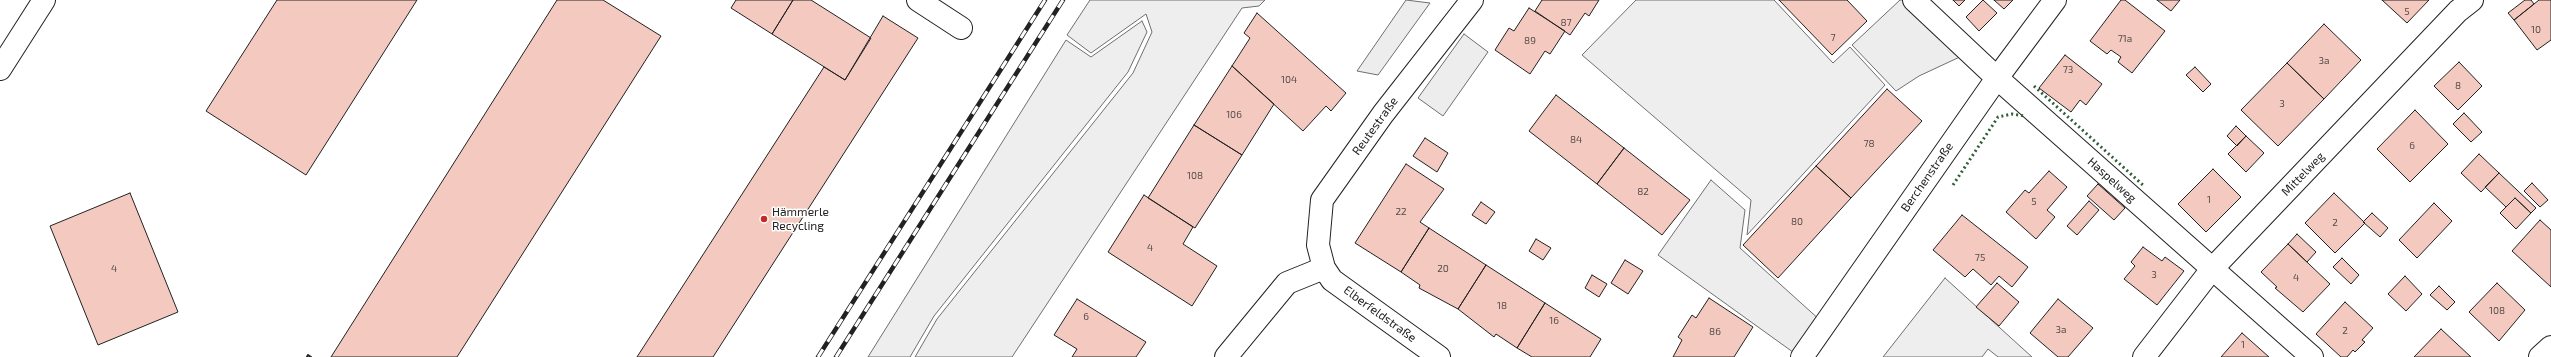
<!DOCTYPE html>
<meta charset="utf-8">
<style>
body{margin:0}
canvas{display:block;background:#fff}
</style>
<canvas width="2551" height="357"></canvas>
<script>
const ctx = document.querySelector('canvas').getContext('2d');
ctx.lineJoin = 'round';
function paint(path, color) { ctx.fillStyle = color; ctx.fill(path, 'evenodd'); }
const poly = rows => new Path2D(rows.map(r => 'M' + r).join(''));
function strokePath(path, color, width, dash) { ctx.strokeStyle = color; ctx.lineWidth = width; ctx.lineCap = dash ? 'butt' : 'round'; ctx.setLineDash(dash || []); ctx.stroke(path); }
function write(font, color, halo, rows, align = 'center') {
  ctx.font = font + ' "Exo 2",sans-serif'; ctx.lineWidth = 3; ctx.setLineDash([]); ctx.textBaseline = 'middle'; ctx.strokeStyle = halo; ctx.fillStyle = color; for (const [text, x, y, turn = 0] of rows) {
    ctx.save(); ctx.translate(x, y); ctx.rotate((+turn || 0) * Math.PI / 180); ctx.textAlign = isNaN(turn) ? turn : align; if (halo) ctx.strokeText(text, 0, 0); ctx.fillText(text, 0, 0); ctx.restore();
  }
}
const green = poly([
 [1090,0,1265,0,1259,6,1242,8,1012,357,915,357,937,319,1133,73,1152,32,1146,14,1091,53,1067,35,1090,0],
 [1636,0,1774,0,1833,63,1850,47,1885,85,1747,235,1751,200,1582,55,1636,0],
 [1142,21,1147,32,1128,72,934,316,910,357,868,357,1066,40,1091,57,1142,21],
 [1945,278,2032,357,1998,357,1988,349,1982,357,1883,357,1945,278]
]);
paint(green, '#eee');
strokePath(green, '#6f6f6f', 1);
const parking = poly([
 [1406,0,1430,3,1378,75,1357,71,1406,0],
 [1900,0,1906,0,1964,55,1919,76,1896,91,1852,45,1900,0],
 [1464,34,1488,52,1443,116,1418,98,1464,34],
 [1711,180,1745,210,1740,248,1821,321,1797,355,1658,255,1711,180]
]);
paint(parking, '#ededed');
strokePath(parking, '#6f6f6f', 1);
const building = poly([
 [277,0,417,0,306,175,206,111,277,0],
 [557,0,603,0,661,36,457,357,331,357,557,0],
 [736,0,793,0,772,34,731,8,736,0],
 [793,0,811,0,871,38,845,80,772,34,793,0],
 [1542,0,1599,0,1589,16,1585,13,1570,35,1535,11,1542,0],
 [1779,0,1847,0,1867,21,1832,55,1779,0],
 [1953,0,1965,0,1959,6,1953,0],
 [1983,0,1997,13,1979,31,1966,17,1983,0],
 [1994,0,2013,0,2004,9,1994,0],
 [2121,0,2125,0,2165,31,2132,73,2118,62,2121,57,2111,50,2107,54,2090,41,2121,0],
 [2157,0,2180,0,2171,11,2157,0],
 [2382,0,2429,0,2407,23,2382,0],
 [2525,0,2531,0,2534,4,2514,20,2508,13,2525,0],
 [2539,0,2551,0,2551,40,2537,50,2514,20,2539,0],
 [1529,8,1565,31,1550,54,1545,51,1530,74,1495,50,1509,28,1514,31,1529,8],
 [1257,13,1346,93,1331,111,1326,106,1303,131,1232,66,1250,38,1244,33,1257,13],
 [883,16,918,38,713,357,637,357,824,67,845,80,883,16],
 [2324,24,2361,60,2324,99,2287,63,2324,24],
 [2065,55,2102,84,2086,105,2080,100,2071,112,2039,88,2065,55],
 [2459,62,2482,86,2458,110,2434,86,2459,62],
 [2287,63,2324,99,2278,146,2241,110,2287,63],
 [1232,66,1274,104,1242,155,1194,125,1232,66],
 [2195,67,2211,84,2203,92,2186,75,2195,67],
 [1887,89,1922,121,1851,198,1816,166,1887,89],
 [1556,95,1624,148,1597,184,1529,131,1556,95],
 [2415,110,2448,144,2410,182,2377,149,2415,110],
 [2464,113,2482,132,2471,142,2453,124,2464,113],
 [1194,125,1242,155,1195,228,1148,198,1194,125],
 [2236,126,2246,136,2237,146,2227,136,2236,126],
 [2246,136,2264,153,2246,172,2228,154,2246,136],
 [1425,138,1448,153,1437,172,1413,156,1425,138],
 [1624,148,1690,200,1662,235,1597,184,1624,148],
 [2479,154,2499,173,2481,192,2461,173,2479,154],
 [1406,164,1444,189,1420,222,1429,228,1401,272,1355,243,1406,164],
 [1816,166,1851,198,1778,278,1743,245,1816,166],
 [2213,169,2241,197,2206,232,2178,204,2213,169],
 [2049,171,2067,187,2047,210,2055,217,2036,239,2006,212,2025,190,2029,193,2049,171],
 [2499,173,2536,208,2531,213,2515,198,2506,207,2485,187,2499,173],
 [2532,183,2548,200,2540,207,2524,191,2532,183],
 [2098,184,2125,208,2114,220,2087,196,2098,184],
 [130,193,178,312,98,345,50,226,130,193],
 [2334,193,2365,223,2335,253,2305,223,2334,193],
 [1144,195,1193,227,1183,244,1217,266,1192,306,1108,252,1144,195],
 [2515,198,2531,213,2516,229,2500,213,2515,198],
 [2089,201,2099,210,2077,235,2067,226,2089,201],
 [1481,202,1495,212,1486,224,1472,215,1481,202],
 [2434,203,2452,221,2417,258,2399,240,2434,203],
 [2372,213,2388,228,2380,237,2363,222,2372,213],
 [1962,215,2028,267,2012,287,1999,276,1991,285,1973,269,1965,277,1933,250,1962,215],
 [2540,220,2551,230,2551,287,2512,251,2540,220],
 [1429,228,1486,265,1458,309,1419,288,1420,285,1401,272,1429,228],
 [2297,234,2316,252,2307,262,2288,244,2297,234],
 [1536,239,1551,248,1543,260,1529,251,1536,239],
 [2288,244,2330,284,2303,312,2275,288,2277,287,2261,272,2288,244],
 [2143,247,2162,261,2165,257,2184,271,2157,305,2124,279,2135,266,2131,262,2143,247],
 [2342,258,2359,275,2351,284,2333,267,2342,258],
 [1625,260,1643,271,1628,294,1611,283,1625,260],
 [1486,265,1545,303,1517,348,1496,334,1494,337,1458,309,1486,265],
 [1592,275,1607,284,1599,297,1585,288,1592,275],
 [2405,276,2422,294,2406,311,2388,294,2405,276],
 [1997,283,2019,302,1999,326,1976,307,1997,283],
 [2497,283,2525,310,2499,341,2469,312,2497,283],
 [2439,286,2455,302,2447,310,2430,295,2439,286],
 [1709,298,1753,327,1734,357,1673,357,1682,340,1678,337,1692,315,1696,318,1709,298],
 [1077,299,1146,342,1136,357,1072,357,1077,349,1054,335,1077,299],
 [2058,299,2093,328,2068,357,2058,357,2030,333,2058,299],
 [2345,302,2373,328,2362,340,2365,342,2355,352,2353,350,2347,357,2341,357,2316,334,2345,302],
 [1545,303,1601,339,1590,357,1532,357,1517,348,1545,303],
 [2441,329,2471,357,2414,357,2441,329],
 [2242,333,2269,357,2221,357,2242,333]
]);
paint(building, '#f3c9c0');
strokePath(building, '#222', 1);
const street = poly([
 [918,0,961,28],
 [1914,0,1997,78,2312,357],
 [0,69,44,0],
 [1226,357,1287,283,1324,268],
 [1439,357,1332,280,1324,268,1318,245,1322,200,1383,114,1472,0],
 [1802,357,1997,78,2055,0],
 [2144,357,2212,269,2458,11,2472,0]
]);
const secondary = poly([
 [2540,357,2551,347]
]);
strokePath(street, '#222', 24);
strokePath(secondary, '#222', 24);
strokePath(street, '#fff', 22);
strokePath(secondary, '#fff', 22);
const rail = poly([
 [818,357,1045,0],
 [836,357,1063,0]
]);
strokePath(rail, '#222', 4.5);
strokePath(rail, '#fff', 3, [9]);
strokePath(poly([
 [2034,86,2144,186],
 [1953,185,1998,117,2012,114,2025,116]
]), '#2f5e38', 3, [2, 3]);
strokePath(poly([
 [307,357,308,355,311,357]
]), '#222', 2);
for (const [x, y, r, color] of [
 [764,219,4,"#c62828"]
]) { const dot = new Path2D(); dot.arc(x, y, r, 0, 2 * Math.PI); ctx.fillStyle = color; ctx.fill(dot); strokePath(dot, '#fff', 1.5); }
write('10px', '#564c4a', null, [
 ["5",2407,12],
 ["87",1566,23],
 ["10",2536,30],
 ["7",1833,38],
 ["71a",2125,39],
 ["89",1530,41],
 ["3a",2324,61],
 ["73",2068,70],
 ["104",1289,80],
 ["8",2458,86],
 ["3",2282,104],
 ["106",1234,115],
 ["84",1576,140],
 ["78",1869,144],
 ["6",2412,146],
 ["108",1195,176],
 ["82",1643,192],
 ["1",2209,200],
 ["5",2034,202],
 ["22",1401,212],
 ["80",1797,222],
 ["2",2335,223],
 ["4",1150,248],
 ["75",1980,258],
 ["4",114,269],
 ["20",1443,269],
 ["3",2154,275],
 ["4",2296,278],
 ["18",1502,306],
 ["108",2497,311],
 ["6",1086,317],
 ["16",1554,321],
 ["3a",2061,330],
 ["2",2345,331],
 ["86",1715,332],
 ["1",2243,345]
]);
write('12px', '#222', '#fff', [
 ["Reutestraße",1375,126,-54],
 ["Mittelweg",2303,174,-46],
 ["Berchenstraße",1927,177,-55],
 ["Haspelweg",2112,180,42],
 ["Elberfeldstraße",1380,314,36]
]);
write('12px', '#222', '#fff', [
 ["Hämmerle",772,212],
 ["Recycling",772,226]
], 'left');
</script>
